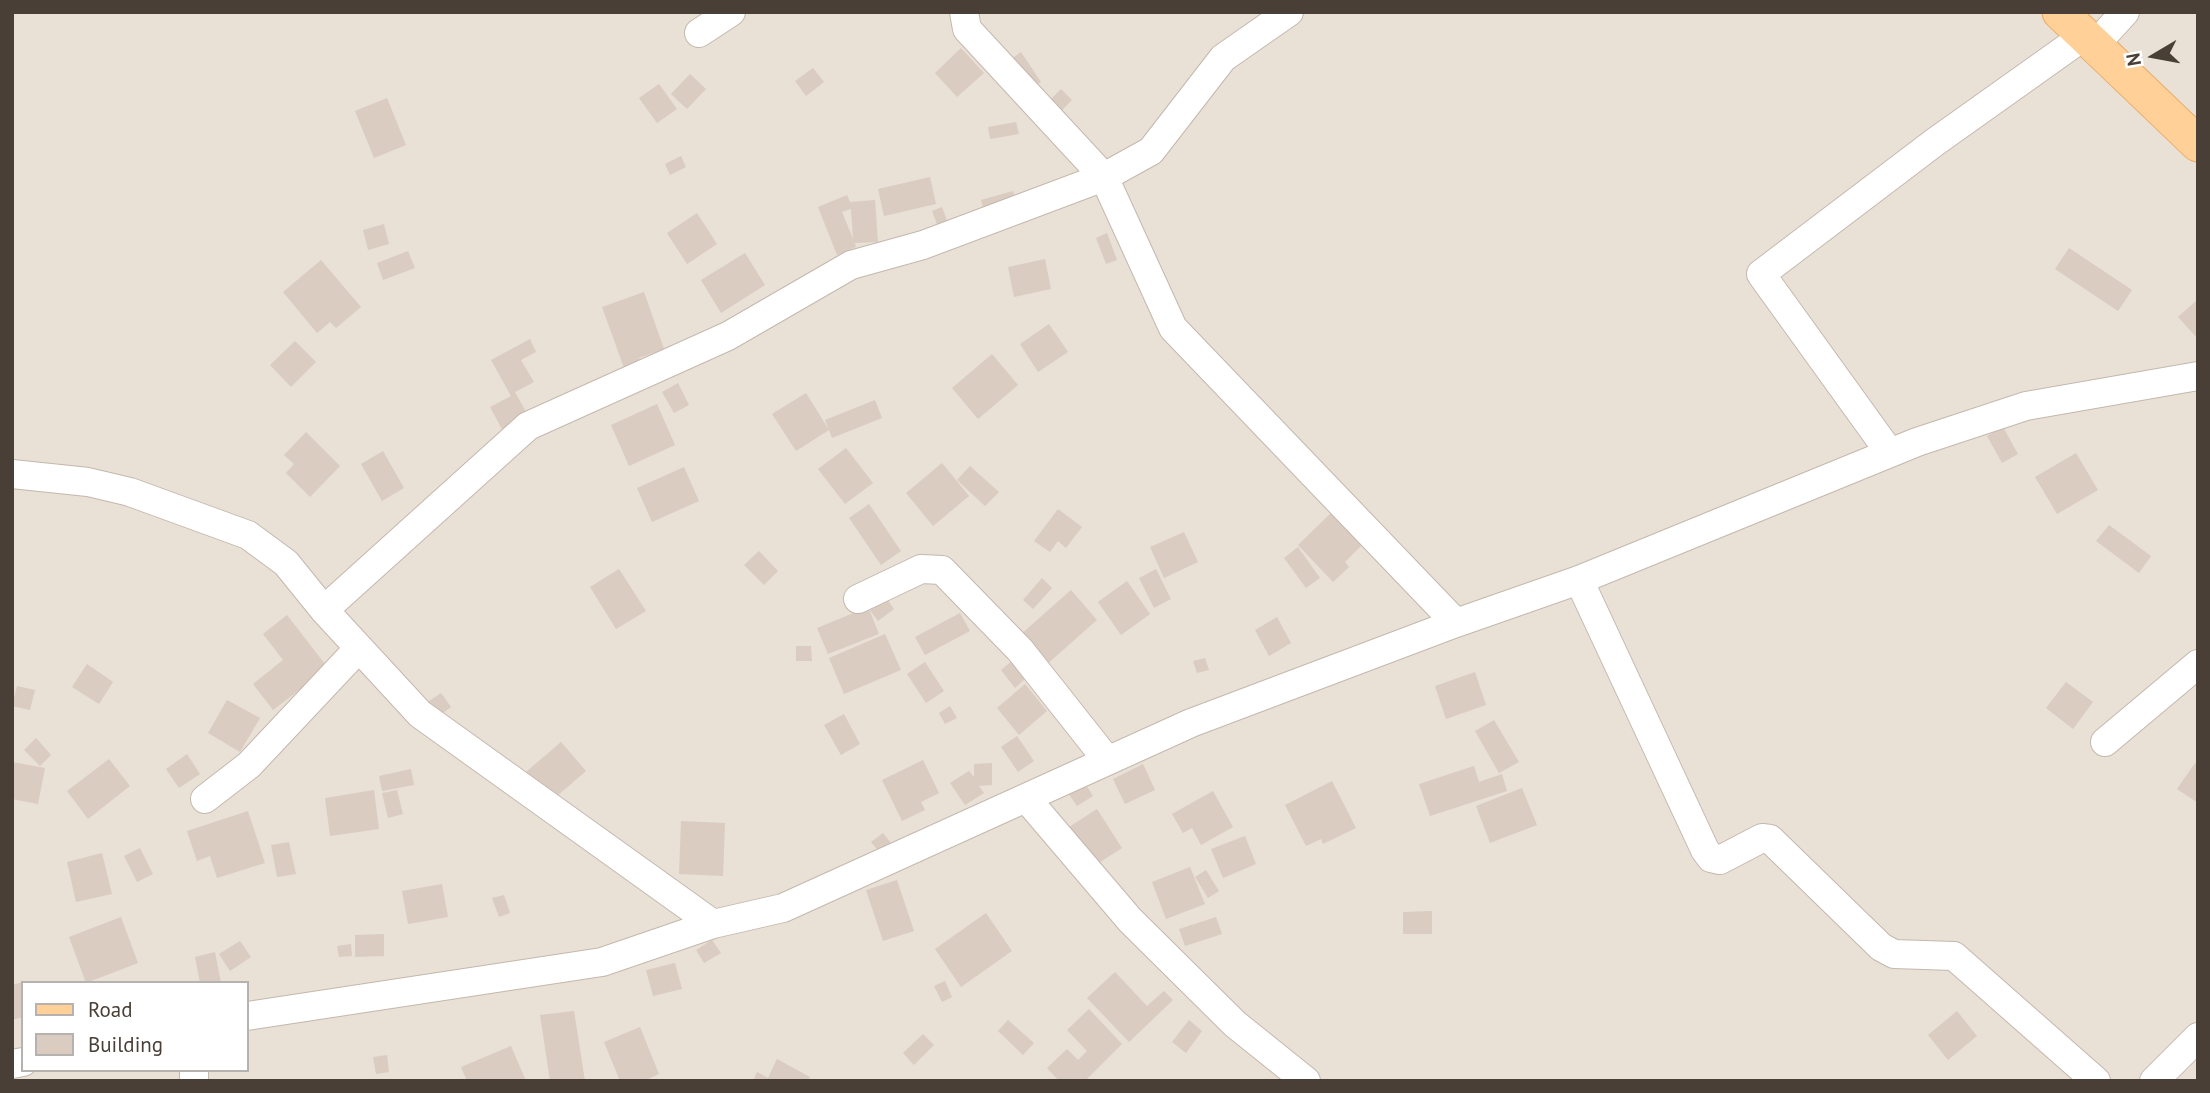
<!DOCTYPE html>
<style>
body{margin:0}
#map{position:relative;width:2210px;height:1093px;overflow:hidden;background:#f5efe9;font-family:"PT Sans",sans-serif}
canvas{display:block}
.frame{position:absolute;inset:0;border:14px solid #493f36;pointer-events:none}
.legend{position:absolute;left:21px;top:981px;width:228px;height:91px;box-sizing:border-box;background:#fff;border:2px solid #b6b2af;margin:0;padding:9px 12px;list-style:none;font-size:21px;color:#493f36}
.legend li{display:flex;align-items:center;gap:14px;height:35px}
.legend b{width:35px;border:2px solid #b6b2af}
.north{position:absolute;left:2119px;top:21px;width:70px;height:70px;-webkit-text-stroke:5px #fff;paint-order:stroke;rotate:260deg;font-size:19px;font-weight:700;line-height:28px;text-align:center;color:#493f36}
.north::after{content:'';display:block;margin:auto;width:24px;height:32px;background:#493f36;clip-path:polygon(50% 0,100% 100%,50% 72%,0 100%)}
</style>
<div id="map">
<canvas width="2210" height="1093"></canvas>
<div class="frame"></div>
<ul class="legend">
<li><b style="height:9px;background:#ffd098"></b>Road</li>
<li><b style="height:19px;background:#daccc0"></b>Building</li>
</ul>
<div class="north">N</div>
</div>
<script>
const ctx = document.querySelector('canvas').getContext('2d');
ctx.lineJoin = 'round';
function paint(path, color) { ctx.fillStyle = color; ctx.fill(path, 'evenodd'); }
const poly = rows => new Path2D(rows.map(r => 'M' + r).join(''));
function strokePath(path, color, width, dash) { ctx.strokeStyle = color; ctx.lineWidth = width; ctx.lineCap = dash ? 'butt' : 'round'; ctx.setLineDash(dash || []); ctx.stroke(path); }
paint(poly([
 [12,12,2198,12,2198,1081,12,1081],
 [23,983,247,983,247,1070,23,1070]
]), '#e9e0d6');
paint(poly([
 [961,48,984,73,957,97,935,73],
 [1021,52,1041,82,1020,96,1000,67],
 [813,68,824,82,806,96,795,81],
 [690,74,706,89,687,109,671,94],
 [659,84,677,109,657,123,639,98],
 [1061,89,1072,100,1059,113,1048,102],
 [387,98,406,145,374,158,355,111],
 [1016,122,1019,134,990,139,988,127],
 [681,156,686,167,670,175,665,164],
 [930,177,936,204,884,216,878,189],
 [1013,191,1017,206,985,215,981,200],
 [847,195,850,202,875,200,878,242,855,243,856,247,837,255,818,207],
 [851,209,853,239,842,212],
 [942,207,948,223,938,227,932,211],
 [697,213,717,244,687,264,667,233],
 [384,224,389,244,368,250,363,230],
 [1107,233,1117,260,1106,264,1096,238],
 [2069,248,2132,290,2118,311,2055,269],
 [408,251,415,268,383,280,377,263],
 [745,253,765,285,721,313,701,280],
 [1045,259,1051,289,1014,297,1008,267],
 [321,260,361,307,336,328,330,322,317,333,283,292],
 [644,292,664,349,639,358,644,373,628,379,602,307],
 [2198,299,2198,339,2178,317],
 [1049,324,1068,352,1038,372,1020,344],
 [530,339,536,352,521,360,534,382,515,392,530,419,504,433,490,407,511,396,491,360],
 [295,341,316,362,291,387,270,365],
 [992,354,1018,385,978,419,952,388],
 [678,383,689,405,674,413,662,392],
 [806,393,829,430,825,420,875,400,882,418,832,438,829,430,796,451,772,414],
 [657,404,675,445,629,466,611,425],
 [2003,427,2018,454,2002,463,1987,436],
 [306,432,340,466,310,497,286,473,294,464,284,455],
 [846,448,873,483,845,504,818,469],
 [383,451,404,488,382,501,361,464],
 [2076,453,2098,490,2057,514,2035,477],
 [942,463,969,496,933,526,906,493],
 [970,466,999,492,985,506,957,480],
 [684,467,699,501,652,522,637,488],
 [869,504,901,551,881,565,849,518],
 [1058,509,1082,527,1066,548,1058,541,1050,552,1034,541],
 [1332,512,1363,544,1345,562,1349,567,1333,582,1298,545],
 [2109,525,2151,556,2139,573,2096,541],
 [1184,532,1198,562,1164,578,1150,547],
 [1298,547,1320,578,1306,588,1284,558],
 [759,551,778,571,764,585,744,565],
 [619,569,646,611,616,629,590,587],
 [1156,569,1171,599,1154,608,1139,578],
 [1042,578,1052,588,1033,609,1023,600],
 [1127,581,1150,614,1121,635,1098,602],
 [1071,590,1097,620,1046,665,1020,635],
 [884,595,894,609,878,621,869,609,879,634,828,654,817,628,868,607],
 [960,613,970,631,925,655,915,637],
 [287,615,328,668,273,710,253,684,283,660,263,634],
 [1277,617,1291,643,1269,656,1255,630],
 [885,634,901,670,844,694,829,658],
 [796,646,811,646,812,661,796,661],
 [1205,658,1209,670,1197,673,1193,661],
 [1012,661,1026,678,1015,688,1001,670],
 [925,662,944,691,926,703,907,674],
 [87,664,113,682,99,704,72,687],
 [1475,672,1486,705,1446,719,1435,686],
 [2066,682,2093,702,2073,729,2046,708],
 [1025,684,1047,711,1019,735,997,708],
 [17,686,35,690,30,710,12,706],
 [441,693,451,707,426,725,416,710],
 [227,700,260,718,240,752,208,733],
 [950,706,957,718,945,724,939,713],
 [844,714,860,744,841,755,824,725],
 [1494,720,1519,762,1499,773,1475,731],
 [1017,736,1034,761,1018,772,1001,747],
 [36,738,51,755,40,766,24,750],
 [561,742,586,771,551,801,526,772],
 [187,754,200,774,179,788,166,769],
 [109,759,130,786,88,819,67,791],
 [923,760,939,793,921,802,925,810,902,821,882,780],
 [12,762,45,768,38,804,12,799],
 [992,763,992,785,979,786,984,793,965,805,950,783,969,771,974,777,974,764],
 [2195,763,2198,765,2198,803,2177,789],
 [1143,764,1155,790,1125,804,1113,779],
 [1474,766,1479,782,1502,774,1507,791,1430,816,1419,784],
 [411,769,414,785,382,791,379,776],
 [1082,779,1093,796,1077,806,1066,790],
 [1332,781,1356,828,1323,844,1321,839,1306,846,1285,805],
 [1522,788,1537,825,1490,843,1476,806],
 [374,790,379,829,330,836,325,798],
 [397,790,403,814,388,818,382,793],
 [1213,791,1233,827,1201,845,1192,828,1183,833,1172,814],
 [1097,809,1122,848,1094,866,1069,827],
 [248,811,265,863,217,878,210,856,197,861,187,831],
 [681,821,725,823,723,876,679,874],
 [883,833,892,844,881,854,871,842],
 [1245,836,1256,864,1223,878,1211,849],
 [289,842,296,874,277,877,271,845],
 [140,848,153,874,137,882,124,856],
 [102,853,112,894,76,902,67,862],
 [1190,867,1205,904,1166,919,1152,882],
 [1206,870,1219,891,1208,898,1195,877],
 [897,880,914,931,883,941,866,890],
 [442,884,448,917,408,924,402,891],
 [504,895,510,913,499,917,492,898],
 [1432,911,1432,934,1403,934,1403,912],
 [986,913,1012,951,961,987,935,949],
 [121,917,138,963,86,983,69,937],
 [1216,917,1222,934,1185,946,1179,929],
 [384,934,384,956,355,957,355,935],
 [712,940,721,953,704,963,696,950],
 [240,941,251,957,230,971,219,954],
 [351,944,352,956,339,957,337,946],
 [215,952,221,983,200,983,195,957],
 [675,963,682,989,653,996,646,970],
 [1115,972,1147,1006,1164,991,1173,1000,1129,1042,1087,998],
 [945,981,952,997,942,1002,934,986],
 [23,982,23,1017,12,1020,12,985],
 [1089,1009,1122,1044,1085,1081,1059,1081,1047,1068,1067,1049,1078,1060,1087,1051,1067,1030],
 [574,1011,585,1081,550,1081,540,1015],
 [1957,1011,1977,1036,1948,1060,1928,1035],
 [1008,1020,1034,1043,1023,1055,998,1031],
 [1189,1020,1202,1031,1186,1053,1172,1042],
 [640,1027,659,1074,644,1081,620,1081,604,1042],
 [923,1034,934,1045,914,1065,903,1053],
 [511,1046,526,1081,467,1081,461,1067],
 [387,1055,389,1072,376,1074,373,1057],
 [777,1059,810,1077,808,1081,753,1081,757,1072,768,1078]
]), '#daccc0');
const minor = poly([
 [964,12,967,29,1104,177,1173,328,1456,623],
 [699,33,731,12],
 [2094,46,2125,12],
 [1890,453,1761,274,1935,142,2084,36],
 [12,474,88,482,130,492,248,535,286,563,324,610,420,714,713,924],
 [1579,580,1705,850,1711,858,1720,860,1762,838,1770,839,1881,947,1894,954,1954,956,2096,1081],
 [858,599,921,569,942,570,1020,650,1107,760],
 [324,610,528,426,728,336,851,265,923,245,1104,177,1151,151,1223,58,1289,12],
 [2105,742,2198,664],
 [1026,798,1130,920,1235,1024,1306,1081],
 [205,799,249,765,359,648],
 [247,1016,602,962,713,924,783,908,1191,723,1456,623,1579,580,1917,442,2026,406,2198,376],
 [12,1064,23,1062],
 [194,1070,194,1081],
 [2154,1081,2198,1037]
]);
const major = poly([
 [2060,12,2198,144]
]);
strokePath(minor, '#c4b8ad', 30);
strokePath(major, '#eba961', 37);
strokePath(minor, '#fff', 28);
strokePath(major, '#ffd098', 35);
</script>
